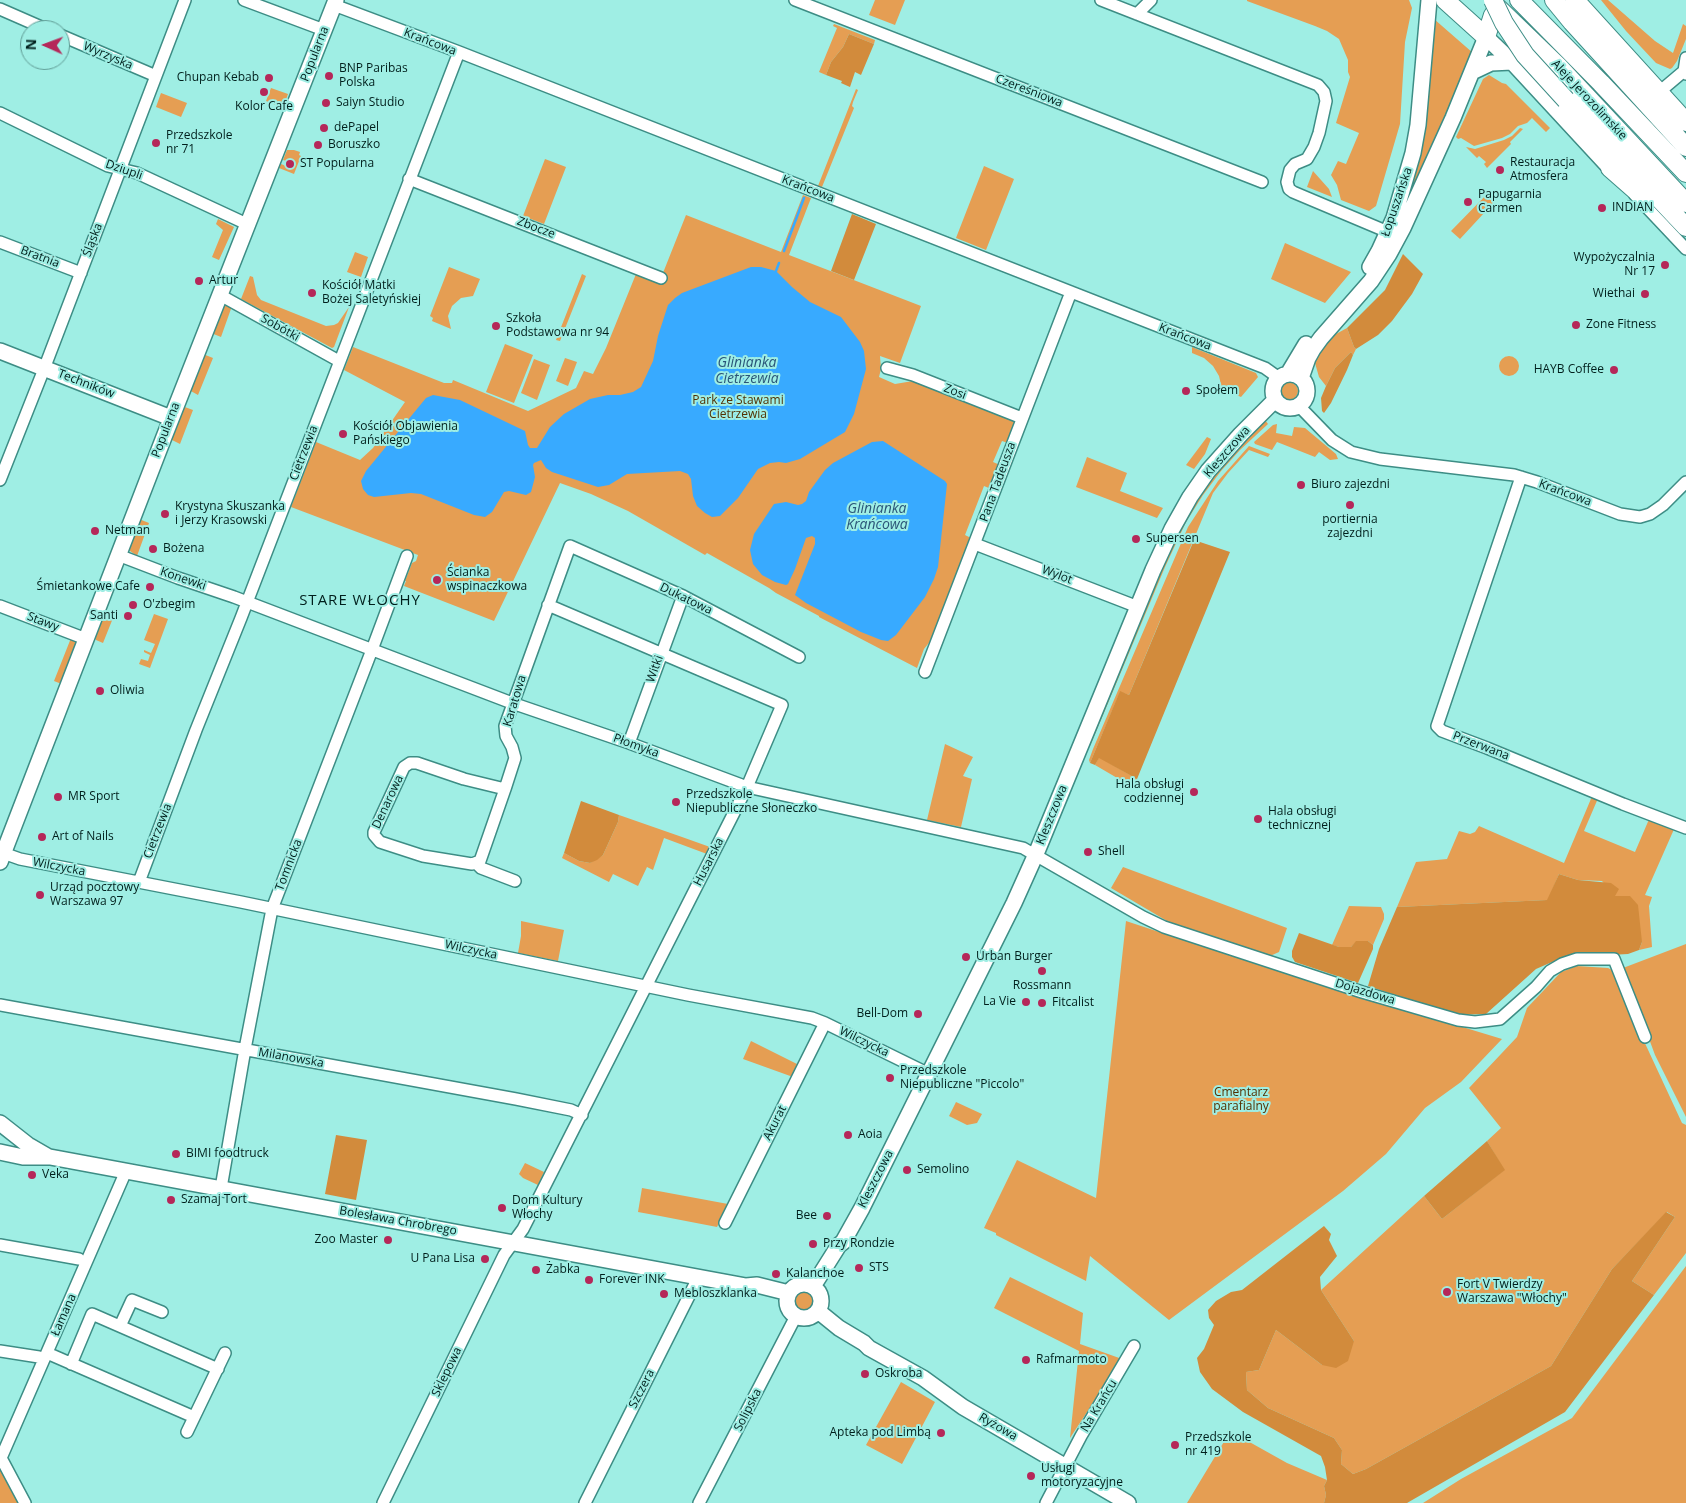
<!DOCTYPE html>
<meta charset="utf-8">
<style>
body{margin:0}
#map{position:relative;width:1686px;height:1503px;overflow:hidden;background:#9feee4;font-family:"Open Sans",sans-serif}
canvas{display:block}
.north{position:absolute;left:20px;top:20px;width:50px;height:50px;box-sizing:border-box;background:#9feee4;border:1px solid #5f9b94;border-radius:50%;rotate:272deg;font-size:14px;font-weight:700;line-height:20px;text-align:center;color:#001f1c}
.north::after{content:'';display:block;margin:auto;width:18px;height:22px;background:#b52759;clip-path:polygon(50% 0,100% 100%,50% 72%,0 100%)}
</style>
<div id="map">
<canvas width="1686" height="1503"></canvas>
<div class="north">N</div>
</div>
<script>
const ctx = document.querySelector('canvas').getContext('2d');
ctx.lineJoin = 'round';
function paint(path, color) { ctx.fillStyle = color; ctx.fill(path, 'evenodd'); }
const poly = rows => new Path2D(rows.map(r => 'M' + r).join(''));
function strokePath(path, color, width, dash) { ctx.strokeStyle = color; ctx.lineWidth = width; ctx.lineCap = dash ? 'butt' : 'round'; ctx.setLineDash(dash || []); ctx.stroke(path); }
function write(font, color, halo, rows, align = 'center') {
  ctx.font = font + ' "Open Sans",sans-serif'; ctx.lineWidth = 4; ctx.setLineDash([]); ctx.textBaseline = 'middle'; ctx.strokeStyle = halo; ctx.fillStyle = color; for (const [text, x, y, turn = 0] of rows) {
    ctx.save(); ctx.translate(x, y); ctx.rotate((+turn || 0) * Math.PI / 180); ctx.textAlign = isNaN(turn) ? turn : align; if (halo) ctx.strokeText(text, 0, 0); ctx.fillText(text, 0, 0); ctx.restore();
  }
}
paint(poly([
 [875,0,905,0,895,25,869,15],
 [1247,0,1409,0,1412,8,1405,42,1400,124,1376,206,1369,211,1341,200,1337,185,1331,175,1338,161,1346,164,1359,133,1336,123,1350,77,1348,72,1348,60,1339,39,1327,31,1315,26,1247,1],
 [1601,0,1608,0,1655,41,1673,53,1683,24,1686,26,1686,39,1677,61,1672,68,1670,69,1656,63,1626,31],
 [1434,19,1473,53,1399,220],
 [834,24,875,40,874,44,849,34,843,47,831,62,826,75,819,72,837,28,833,26],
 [1489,75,1502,83,1506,84,1550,128,1546,132,1532,118,1527,123,1518,126,1510,134,1502,138,1474,146,1461,138,1458,139,1456,137,1483,79],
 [271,88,288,94,283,108,266,101],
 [856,89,858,90,853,102,852,106,854,108,822,187,818,186],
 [161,93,187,103,181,117,156,107],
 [1520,128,1523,129,1510,142,1511,144,1487,168,1484,164,1486,162,1479,156,1477,158,1466,147,1475,149,1504,140,1512,136],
 [287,150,294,150,300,152,299,155,301,156,294,174,279,168,281,164,291,168,293,163,283,160],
 [545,159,566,167,544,224,523,216],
 [984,166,1014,179,986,250,956,238],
 [1313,171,1329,189,1332,197,1307,187],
 [1489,192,1497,199,1460,239,1451,231],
 [803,195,811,198,789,255,921,306,900,363,880,356,881,369,879,377,895,384,913,381,1015,420,1016,423,1008,443,1002,441,993,462,1000,465,991,489,984,486,965,535,971,538,932,639,924,649,917,668,819,617,819,616,776,593,769,588,707,553,705,555,628,511,591,494,560,483,494,621,404,586,406,581,405,581,412,563,416,561,418,555,291,507,316,442,360,460,373,448,405,402,344,370,353,347,444,383,452,383,453,380,528,411,576,388,584,371,593,374,606,348,636,274,659,283,686,215,781,252],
 [218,219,234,227,219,260,212,257,223,230,216,224],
 [1285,243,1351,272,1325,303,1271,279],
 [355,252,368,257,361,277,347,272],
 [449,267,480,279,473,296,461,298,452,306,448,316,451,329,432,321,433,318,430,316],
 [582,274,586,276,560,341,556,340],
 [250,276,253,277,257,295,261,300,326,326,334,325,338,323,349,307,334,347,332,348,241,299],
 [228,305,232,306,221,337,211,333,223,306],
 [1347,328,1354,347,1356,349,1353,355,1351,352,1335,368,1326,386,1319,377,1315,363,1322,349,1336,334],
 [505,344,533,355,514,403,486,392],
 [1192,347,1256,373,1258,377,1241,397,1222,389,1219,376,1213,366,1204,358,1192,353],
 [203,354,213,358,198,395,189,390],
 '1499 366a10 10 0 1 1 20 0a10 10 0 1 1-20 0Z',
 [565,358,577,362,568,386,556,381],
 [534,359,550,365,537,400,521,393],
 '1280 391a9 9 0 1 1 18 0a9 9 0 1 1-18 0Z',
 [182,406,193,410,180,444,170,439],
 [1265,420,1268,424,1240,450,1221,471,1203,495,1186,522,1165,567,1090,746,1092,732,1183,520,1219,466],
 [1277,424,1276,433,1292,436,1294,427,1305,428,1336,454,1338,459,1330,460,1319,452,1315,457,1277,442,1272,450,1255,444,1254,442,1273,425],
 [1207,437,1211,439,1205,454,1194,469,1186,465],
 [1249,446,1270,454,1268,457,1249,450,1228,473,1213,493,1129,695,1120,692,1090,763,1089,760,1093,749,1188,527,1218,481],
 [1087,457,1127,473,1120,491,1163,508,1157,518,1076,487],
 [139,519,149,523,137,556,130,551,129,546],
 [106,610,115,613,103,643,96,640,94,636,103,612,105,613],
 [154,614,168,619,150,668,139,664,141,659,148,661,150,655,144,652,144,650,151,653,155,644,144,640],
 [71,638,77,643,61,683,59,683,54,681],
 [945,744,973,757,963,776,972,779,961,827,927,820],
 [1099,757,1137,779,1136,789,1095,765],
 [1593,794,1599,796,1584,831,1635,852,1650,817,1675,827,1645,895,1652,897,1649,906,1652,947,1639,950,1642,942,1615,896,1602,881,1578,880,1559,874,1548,900,1397,907,1416,862,1447,859,1459,831,1470,834,1475,832,1479,826,1564,863],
 [619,815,682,837,710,847,707,854,664,838,653,870,647,867,638,886,613,874,609,882,562,858,564,853,579,861,590,863,603,855,618,822],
 [1123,867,1287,928,1279,952,1270,956,1199,934,1167,921,1111,888],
 [1349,906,1381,907,1384,914,1384,919,1373,945,1368,941,1357,941,1351,947,1339,947,1332,945],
 [521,921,564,930,558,961,518,953,521,936],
 [1126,921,1262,966,1502,1039,1461,1082,1425,1108,1386,1154,1343,1191,1169,1320,1090,1256,1086,1281,996,1235,996,1233,984,1228,1017,1160,1096,1198],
 [1686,944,1686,1117,1655,1055,1623,968],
 [1577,966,1608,968,1614,971,1643,1039,1682,1123,1686,1125,1686,1253,1654,1295,1632,1281,1675,1217,1667,1212,1612,1269,1551,1366,1366,1469,1353,1474,1341,1464,1342,1450,1334,1438,1268,1408,1247,1390,1246,1372,1259,1370,1276,1330,1322,1365,1354,1341,1321,1290,1424,1196,1442,1219,1504,1170,1487,1141,1501,1128,1469,1088,1517,1037,1527,1008,1561,972],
 [751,1041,799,1065,793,1077,743,1059],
 [956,1102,982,1114,977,1123,967,1125,949,1116],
 [525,1163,544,1172,538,1185,523,1178,519,1174],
 [642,1188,728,1204,717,1227,660,1216,638,1212],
 [1686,1266,1686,1503,1423,1503,1461,1479,1572,1418],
 [1010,1277,1083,1313,1080,1344,1122,1359,1070,1438,1079,1351,994,1308],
 '794 1301a10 10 0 1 1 20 0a10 10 0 1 1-20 0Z',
 [901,1382,935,1402,902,1464,866,1445],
 [1228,1430,1287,1463,1327,1480,1324,1486,1326,1495,1324,1503,1187,1503,1225,1440],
 [0,1468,19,1503,0,1503]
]), '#e59e53');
paint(poly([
 [849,34,874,44,861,75,855,72,850,87,841,83,842,81,826,75,831,62,843,47],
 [852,214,876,224,854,280,831,271],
 [1403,254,1423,274,1412,294,1392,321,1378,335,1356,349,1354,347,1347,328,1385,290],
 [1351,352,1353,355,1347,370,1331,403,1324,413,1322,411,1321,398,1326,386,1335,368],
 [1194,540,1230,552,1137,779,1099,758,1095,765,1090,763,1120,691,1129,695],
 [581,801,619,815,618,822,603,855,597,860,590,863,579,861,564,853],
 [1559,874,1578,880,1611,883,1619,889,1615,896,1630,896,1638,905,1642,942,1639,950,1628,954,1573,957,1552,962,1536,969,1486,1014,1454,1015,1368,986,1379,949,1397,907,1547,900],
 [1299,933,1339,947,1351,947,1356,941,1368,941,1373,945,1373,949,1358,983,1295,962,1292,957,1292,951],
 [336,1135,367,1140,356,1200,325,1194],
 [1487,1141,1505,1170,1442,1219,1424,1196],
 [1666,1212,1675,1217,1632,1281,1654,1295,1565,1412,1407,1503,1324,1503,1326,1495,1324,1486,1327,1480,1325,1467,1321,1456,1243,1412,1212,1389,1200,1372,1197,1358,1204,1349,1214,1325,1209,1318,1208,1310,1216,1301,1231,1292,1242,1290,1324,1226,1331,1234,1329,1240,1337,1256,1320,1277,1321,1290,1354,1341,1348,1361,1336,1368,1322,1365,1276,1330,1259,1370,1246,1372,1247,1390,1268,1408,1334,1438,1342,1450,1341,1464,1353,1474,1366,1469,1551,1366,1612,1269]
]), '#d28b3c');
paint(poly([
 [751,267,761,267,776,271,792,287,810,302,841,317,860,342,864,351,866,369,854,414,845,432,800,459,786,463,779,462,770,463,758,469,738,498,720,516,712,517,705,513,697,506,693,496,691,479,688,474,680,471,627,474,609,485,598,487,552,472,546,468,541,460,534,463,533,465,535,477,531,492,526,495,509,491,504,492,492,512,485,517,474,515,421,494,411,493,374,497,368,495,363,489,361,481,366,471,426,398,433,395,460,400,525,431,528,445,530,448,537,448,550,427,564,414,590,399,608,395,620,395,633,392,641,387,653,361,658,336,668,305,675,298,682,293],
 [883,441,945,481,947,484,938,567,934,579,925,597,896,635,888,641,881,640,861,632,806,603,795,595,815,544,815,538,812,536,806,538,795,569,788,584,786,585,775,582,762,575,753,564,750,550,754,534,774,504,786,502,798,505,802,504,806,501,809,492,825,470,833,463,872,442]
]), '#38aaff');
strokePath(poly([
 [784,251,804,198],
 [776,271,779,263]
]), '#38aaff', 2.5);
const street = poly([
 [244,0,324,30],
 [795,0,1262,182],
 [1101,0,1318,85,1324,92,1326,101,1319,133,1314,147,1307,159,1295,164,1290,170,1287,182,1289,189,1293,192,1388,232],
 [334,5,459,52,1265,368,1279,378],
 [0,9,48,30],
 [1137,14,1151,0],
 [60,35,156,76],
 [1686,58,1684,71,1686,74],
 [1658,93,1684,71],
 [0,113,108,166,137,173,249,225],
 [409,179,661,278],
 [1635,195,1686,249],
 [0,242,81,273],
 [220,295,339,361],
 [887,368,913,375,1022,418],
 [1299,406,1332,440,1351,452,1380,459,1514,475,1537,482,1620,514,1640,517,1650,514,1663,505,1686,482],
 [1521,477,1437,726,1442,731,1487,748,1623,804,1686,828],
 [0,480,44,369,185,0],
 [975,544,1138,607],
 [118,555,178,578,234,597,512,703,629,743,747,787,1023,848,1143,917,1164,927,1362,992,1458,1020,1475,1022,1500,1019,1536,987,1550,971,1562,964,1577,959,1614,959,1645,1037],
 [0,606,86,639],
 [925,672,1071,292],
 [629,743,683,596],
 [505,789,464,779,417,763,410,763,404,767,374,832,374,835,380,842,423,856,472,864,480,861,505,789,515,758,512,747,506,736,505,726,570,546,683,596,799,657],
 [3,853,20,859,241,902,688,995,812,1018,825,1023,929,1074],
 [476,863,481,868,515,881],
 [139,882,196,730,241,618,459,52],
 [0,1005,516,1099,571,1110,582,1115],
 [221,1188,245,1049,272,909,370,655,407,556],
 [725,1223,825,1023],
 [0,1245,79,1259],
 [120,1326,132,1300,162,1312],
 [0,1351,39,1357],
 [47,1353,194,1417],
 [71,1364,92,1314,218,1369],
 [187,1432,225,1353],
 [0,1456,25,1503],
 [1,1458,126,1171],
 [383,1503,504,1255,523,1229,747,787,782,705,548,605],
 [585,1503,699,1276],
 [699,1503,796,1316],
 [1046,1503,1081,1436,1134,1346]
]);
const secondary = poly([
 [1472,72,1491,63,1512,62],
 [1370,267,1379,251,1394,218,1413,153,1418,125,1429,0],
 [0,351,171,418],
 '1273 391a17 17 0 1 1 34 0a17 17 0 1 1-34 0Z',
 [1288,374,1306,344],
 [1301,378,1308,358,1313,349,1321,338,1371,281,1389,254,1403,228,1453,118,1486,37,1512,62,1610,168],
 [0,862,164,437,336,0],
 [0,1123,28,1145,47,1156],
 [0,1152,23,1157,50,1157,746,1286,757,1285,789,1293],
 '787 1301a17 17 0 1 1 34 0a17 17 0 1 1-34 0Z',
 [811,1285,817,1280,839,1245,843,1242,862,1208,1014,903,1036,854,1153,570,1172,529,1190,497,1208,471,1241,434,1275,400],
 [818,1311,839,1328,864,1343,869,1348,923,1378,963,1407,1128,1503]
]);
const primary = poly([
 [1445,0,1486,37,1493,15],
 [1519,0,1601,83,1686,173],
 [1554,0,1572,22,1686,147],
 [1575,0,1686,122],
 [1499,9,1558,66,1686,203],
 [1566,100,1686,227],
 [1610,168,1643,197]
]);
strokePath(street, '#3d8d85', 14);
strokePath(secondary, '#3d8d85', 18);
strokePath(primary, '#3d8d85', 20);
strokePath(street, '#fff', 11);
strokePath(secondary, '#fff', 15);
strokePath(primary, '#fff', 18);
const primaryBridge = poly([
 [1493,0,1504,23,1525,55,1566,100]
]);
strokePath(primaryBridge, '#3d8d85', 20, []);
strokePath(primaryBridge, '#fff', 18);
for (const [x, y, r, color] of [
 [329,76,5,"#b52759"],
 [269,78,5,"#b52759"],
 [264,92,5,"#b52759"],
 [326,103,5,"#b52759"],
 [324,128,5,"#b52759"],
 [156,143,5,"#b52759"],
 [318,145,5,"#b52759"],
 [290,164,5,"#b52759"],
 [1500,170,5,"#b52759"],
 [1468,202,5,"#b52759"],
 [1602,208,5,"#b52759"],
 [1665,265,5,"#b52759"],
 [199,281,5,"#b52759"],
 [312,293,5,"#b52759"],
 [1645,294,5,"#b52759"],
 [1576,325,5,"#b52759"],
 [496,326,5,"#b52759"],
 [1614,370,5,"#b52759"],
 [1186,391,5,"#b52759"],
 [343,434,5,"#b52759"],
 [1301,485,5,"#b52759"],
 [1350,505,5,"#b52759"],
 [165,514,5,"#b52759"],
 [95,531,5,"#b52759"],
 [1136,539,5,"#b52759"],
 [153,549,5,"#b52759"],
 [437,580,5,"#b52759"],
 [150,587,5,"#b52759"],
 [133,605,5,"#b52759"],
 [128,616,5,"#b52759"],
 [100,691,5,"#b52759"],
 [1194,792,5,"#b52759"],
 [58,797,5,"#b52759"],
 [676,802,5,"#b52759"],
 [1258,819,5,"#b52759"],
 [42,837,5,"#b52759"],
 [1088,852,5,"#b52759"],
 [40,895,5,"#b52759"],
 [966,957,5,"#b52759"],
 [1042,971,5,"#b52759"],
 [1026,1002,5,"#b52759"],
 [1042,1003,5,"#b52759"],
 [918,1014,5,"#b52759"],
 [890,1078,5,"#b52759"],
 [848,1135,5,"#b52759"],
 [176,1154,5,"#b52759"],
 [907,1170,5,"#b52759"],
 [32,1175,5,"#b52759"],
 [171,1200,5,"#b52759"],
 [502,1208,5,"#b52759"],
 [827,1216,5,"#b52759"],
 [388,1240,5,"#b52759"],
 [813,1244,5,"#b52759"],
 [485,1259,5,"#b52759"],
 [859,1268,5,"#b52759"],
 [536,1270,5,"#b52759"],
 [776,1274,5,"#b52759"],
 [589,1280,5,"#b52759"],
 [1447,1292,5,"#b52759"],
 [664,1294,5,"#b52759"],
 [1026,1360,5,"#b52759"],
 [865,1374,5,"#b52759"],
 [941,1433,5,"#b52759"],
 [1175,1445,5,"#b52759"],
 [1031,1476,5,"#b52759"]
]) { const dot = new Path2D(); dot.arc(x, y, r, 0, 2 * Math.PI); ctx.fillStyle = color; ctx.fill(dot); strokePath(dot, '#9feee4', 2); }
write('12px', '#001f1c', '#9feee4', [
 ["Krańcowa",430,42,21],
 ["Popularna",315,54,-69],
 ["Wyrzyska",108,56,23],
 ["Czereśniowa",1029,91,21],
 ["Aleje Jerozolimskie",1589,100,47],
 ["Dziupli",124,170,19],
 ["Krańcowa",808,189,21],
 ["Łopuszańska",1397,202,-71],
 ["Zbocze",536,228,21],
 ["Śląska",93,240,-69],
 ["Bratnia",40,257,21],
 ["Sobótki",280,328,29],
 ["Krańcowa",1185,337,21],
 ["Techników",86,384,21],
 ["Zosi",955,392,21],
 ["Popularna",166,430,-69],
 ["Kleszczowa",1227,452,-49],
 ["Cietrzewia",304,453,-69],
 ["Pana Tadeusza",998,482,-70],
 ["Krańcowa",1565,493,20],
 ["Wylot",1057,575,21],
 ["Konewki",183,579,19],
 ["Dukatowa",686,599,26],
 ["Stawy",43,622,21],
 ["Witki",655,669,-70],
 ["Karatowa",515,701,-73],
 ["Płomyka",636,746,20],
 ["Przerwana",1481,746,21],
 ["Denarowa",388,802,-65],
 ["Kleszczowa",1052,815,-68],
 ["Cietrzewia",158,831,-69],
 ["Husarska",709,862,-63],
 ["Tomnicka",289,865,-69],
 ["Wilczycka",59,867,11],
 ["Wilczycka",471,950,12],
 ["Dojazdowa",1365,992,17],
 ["Wilczycka",864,1042,26],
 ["Milanowska",291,1058,10],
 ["Akurat",775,1123,-63],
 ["Kleszczowa",876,1179,-63],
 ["Bolesława Chrobrego",398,1221,10],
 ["Łamana",64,1315,-66],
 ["Sklepowa",447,1372,-64],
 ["Szczera",642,1389,-63],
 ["Na Krańcu",1099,1406,-59],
 ["Solipska",748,1410,-63],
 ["Ryżowa",998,1427,30]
]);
write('12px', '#001f1c', '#9feee4', [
 ["BNP Paribas",339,69],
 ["Polska",339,83],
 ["Chupan Kebab",259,78,"right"],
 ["Saiyn Studio",336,103],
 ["Kolor Cafe",264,107,"center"],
 ["dePapel",334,128],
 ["Przedszkole",166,136],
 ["nr 71",166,150],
 ["Boruszko",328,145],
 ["Restauracja",1510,163],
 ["Atmosfera",1510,177],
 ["ST Popularna",300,164],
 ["Papugarnia",1478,195],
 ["Carmen",1478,209],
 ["INDIAN",1612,208],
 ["Wypożyczalnia",1655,258,"right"],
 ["Nr 17",1655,272,"right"],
 ["Artur",209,281],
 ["Kościół Matki",322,286],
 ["Bożej Saletyńskiej",322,300],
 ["Wiethai",1635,294,"right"],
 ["Szkoła",506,319],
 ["Podstawowa nr 94",506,333],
 ["Zone Fitness",1586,325],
 ["HAYB Coffee",1604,370,"right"],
 ["Społem",1196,391],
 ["Kościół Objawienia",353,427],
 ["Pańskiego",353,441],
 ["Biuro zajezdni",1311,485],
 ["Krystyna Skuszanka",175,507],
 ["i Jerzy Krasowski",175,521],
 ["portiernia",1350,520,"center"],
 ["zajezdni",1350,534,"center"],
 ["Netman",105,531],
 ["Supersen",1146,539],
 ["Bożena",163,549],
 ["Ścianka",447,573],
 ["wspinaczkowa",447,587],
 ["Śmietankowe Cafe",140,587,"right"],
 ["O'zbegim",143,605],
 ["Santi",118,616,"right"],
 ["Oliwia",110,691],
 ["Hala obsługi",1184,785,"right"],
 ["codziennej",1184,799,"right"],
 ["Przedszkole",686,795],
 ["Niepubliczne Słoneczko",686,809],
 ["MR Sport",68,797],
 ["Hala obsługi",1268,812],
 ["technicznej",1268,826],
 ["Art of Nails",52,837],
 ["Shell",1098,852],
 ["Urząd pocztowy",50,888],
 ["Warszawa 97",50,902],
 ["Urban Burger",976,957],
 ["Rossmann",1042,986,"center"],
 ["La Vie",1016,1002,"right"],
 ["Fitcalist",1052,1003],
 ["Bell-Dom",908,1014,"right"],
 ["Przedszkole",900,1071],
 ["Niepubliczne \"Piccolo\"",900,1085],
 ["Aoia",858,1135],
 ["BIMI foodtruck",186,1154],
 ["Semolino",917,1170],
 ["Veka",42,1175],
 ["Szamaj Tort",181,1200],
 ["Dom Kultury",512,1201],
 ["Włochy",512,1215],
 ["Bee",817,1216,"right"],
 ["Zoo Master",378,1240,"right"],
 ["Przy Rondzie",823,1244],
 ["U Pana Lisa",475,1259,"right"],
 ["STS",869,1268],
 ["Żabka",546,1270],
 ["Kalanchoe",786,1274],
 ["Forever INK",599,1280],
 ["Fort V Twierdzy",1457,1285],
 ["Warszawa \"Włochy\"",1457,1299],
 ["Mebloszklanka",674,1294],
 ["Rafmarmoto",1036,1360],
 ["Oskroba",875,1374],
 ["Apteka pod Limbą",931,1433,"right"],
 ["Przedszkole",1185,1438],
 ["nr 419",1185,1452],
 ["Usługi",1041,1469],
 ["motoryzacyjne",1041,1483]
], 'left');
write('12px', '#533002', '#9feee4', [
 ["Park ze Stawami",738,401],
 ["Cietrzewia",738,415],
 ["Cmentarz",1241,1093],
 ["parafialny",1241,1107]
]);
write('italic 14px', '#2a5478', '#9feee4', [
 ["Glinianka",747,363],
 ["Cietrzewia",747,379],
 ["Glinianka",877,509],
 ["Krańcowa",877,525]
]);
ctx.letterSpacing = '1px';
write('15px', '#001f1c', '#9feee4', [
 ["STARE WŁOCHY",360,601]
]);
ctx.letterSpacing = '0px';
</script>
